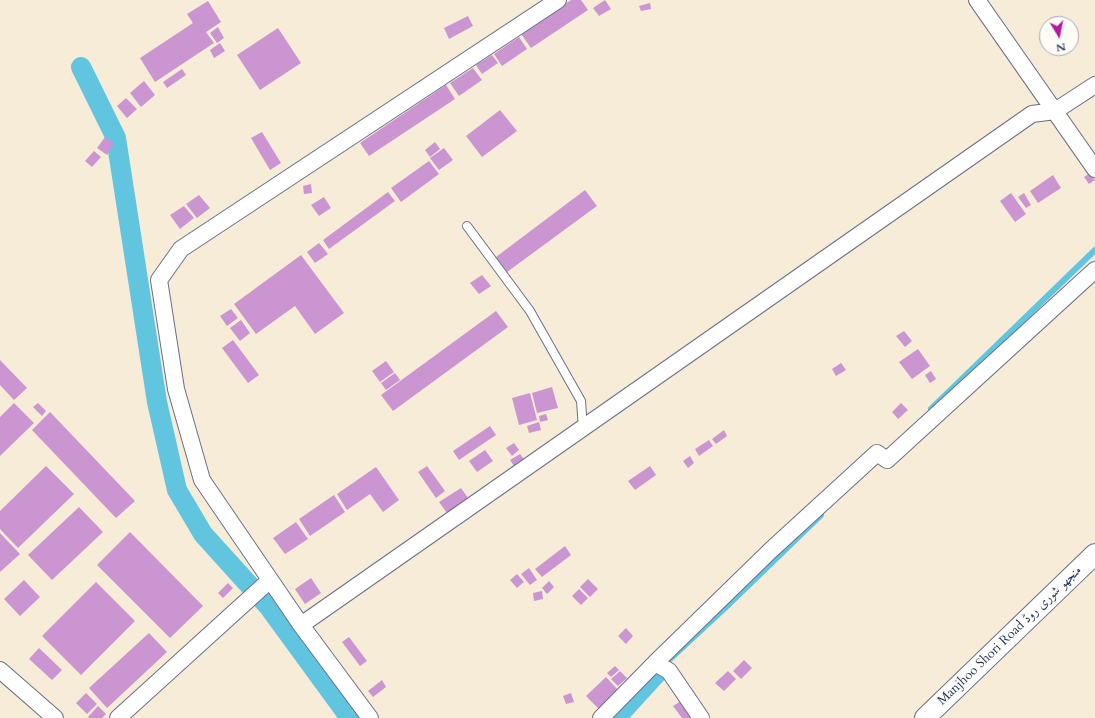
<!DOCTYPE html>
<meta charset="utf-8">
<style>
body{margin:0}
#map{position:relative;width:1095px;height:718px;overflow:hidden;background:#f6ecd8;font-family:Cardo,serif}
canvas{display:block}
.north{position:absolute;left:1039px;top:16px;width:40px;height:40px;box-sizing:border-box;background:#fdfcf7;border:1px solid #a3aaba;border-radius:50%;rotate:170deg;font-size:11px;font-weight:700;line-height:16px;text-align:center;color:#1b2f5e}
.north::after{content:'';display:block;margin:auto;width:14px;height:18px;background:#b5179e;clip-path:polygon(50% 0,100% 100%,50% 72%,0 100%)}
</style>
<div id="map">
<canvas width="1095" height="718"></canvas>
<div class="north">N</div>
</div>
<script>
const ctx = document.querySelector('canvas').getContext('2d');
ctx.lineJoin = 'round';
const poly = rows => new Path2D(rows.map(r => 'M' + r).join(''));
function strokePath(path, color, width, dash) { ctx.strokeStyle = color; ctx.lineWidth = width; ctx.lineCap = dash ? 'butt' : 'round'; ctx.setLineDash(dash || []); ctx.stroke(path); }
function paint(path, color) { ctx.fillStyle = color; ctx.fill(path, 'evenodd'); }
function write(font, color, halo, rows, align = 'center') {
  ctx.font = font + ' Cardo,Amiri,serif'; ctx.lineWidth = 3.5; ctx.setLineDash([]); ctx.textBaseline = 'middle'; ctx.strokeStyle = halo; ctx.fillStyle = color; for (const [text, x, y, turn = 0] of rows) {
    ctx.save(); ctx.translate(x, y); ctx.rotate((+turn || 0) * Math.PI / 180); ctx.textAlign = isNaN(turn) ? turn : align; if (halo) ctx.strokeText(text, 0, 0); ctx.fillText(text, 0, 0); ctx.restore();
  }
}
strokePath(poly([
 [931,409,1095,250],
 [670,659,726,607,821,515]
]), '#62c5e0', 6);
strokePath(poly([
 [81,67,116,138,157,402,177,490,203,534,269,607,350,718],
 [616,718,658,672]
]), '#62c5e0', 20);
paint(poly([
 [571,0,581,0,588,10,531,48,521,34],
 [605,0,611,9,599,16,593,8],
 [208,1,221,22,206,32,214,43,155,82,140,58,193,23,187,14],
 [650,3,651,9,641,11,639,6],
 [468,16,473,26,449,39,444,28],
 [218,27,224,38,217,43,210,33],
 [278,28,301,63,260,90,237,55],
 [519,37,527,49,502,66,494,54],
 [220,43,225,51,214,58,210,50],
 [492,55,498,63,482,74,476,65],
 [473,68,482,80,459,96,450,83],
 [182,69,186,75,167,88,163,82],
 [144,81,155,95,141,107,130,93],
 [446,85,455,99,369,156,360,143],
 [126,98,137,109,127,118,117,106],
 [500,110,517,131,482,157,466,136],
 [262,132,281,163,270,170,251,138],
 [105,137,114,143,107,155,97,148],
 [435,142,440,149,430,157,425,150],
 [444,148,453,160,439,170,430,158],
 [94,151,101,157,92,167,85,161],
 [429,161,439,174,401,202,391,188],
 [1090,173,1095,180,1089,184,1084,177],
 [1053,175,1061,188,1038,203,1030,191],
 [311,184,312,193,304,194,303,186],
 [585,190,597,206,507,272,496,257],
 [388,192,395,201,329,249,323,240],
 [1011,193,1026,214,1015,222,1000,201],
 [1024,193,1031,205,1026,208,1018,197],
 [199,195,210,208,197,218,186,204],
 [324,197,331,208,319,216,311,205],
 [184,206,194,218,180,229,170,215],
 [319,243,328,254,315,263,307,252],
 [301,255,344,313,315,334,295,306,256,334,234,304],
 [482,275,491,286,479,294,470,283],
 [231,309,238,318,227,326,220,316],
 [496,311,508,327,393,411,381,395],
 [241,320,250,333,240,341,230,328],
 [904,331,912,341,905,347,896,336],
 [233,340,259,375,248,383,222,348],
 [918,349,930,366,912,379,899,362],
 [0,360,27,388,14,400,0,385],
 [386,361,394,372,380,382,372,371],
 [841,363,846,370,836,376,832,369],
 [931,371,936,379,930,383,925,375],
 [395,373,400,380,386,390,381,383],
 [552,387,558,408,537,413,532,393],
 [530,393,537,420,519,425,512,398],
 [14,403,34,423,0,456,0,417],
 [38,403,46,411,42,416,33,407],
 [901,403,908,410,898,419,892,412],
 [50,412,135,501,116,518,32,430],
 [546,414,548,420,540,422,539,416],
 [539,422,541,430,529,433,527,426],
 [490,426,496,435,459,460,453,451],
 [724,430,727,436,716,444,712,439],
 [709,440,713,446,699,456,695,449],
 [514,443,519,450,512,456,506,448],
 [485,450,493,461,477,472,469,461],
 [520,454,524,459,514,466,510,460],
 [690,456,694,463,688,468,683,461],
 [46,466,74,494,18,548,0,529,0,511],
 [427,466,445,491,436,498,418,472],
 [650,466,656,475,635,490,628,481],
 [376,467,399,500,383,512,370,494,347,510,337,494],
 [461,488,468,498,447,513,439,502],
 [334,495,345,512,310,536,299,519],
 [79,507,103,532,52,580,28,555],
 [296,522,308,539,285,554,273,538],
 [130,532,203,606,170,638,97,565],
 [0,533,20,554,0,572],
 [565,546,571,555,542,577,535,569],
 [529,568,537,580,530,585,521,574],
 [517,574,524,582,517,588,510,580],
 [311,578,321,593,305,604,295,589],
 [588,579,598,589,590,597,580,587],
 [24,580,40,597,20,616,4,599],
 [549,581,554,587,547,594,542,588],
 [96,582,135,621,81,675,42,636],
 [228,583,233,588,223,598,218,593],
 [579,589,588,598,581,605,572,596],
 [542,591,543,599,534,601,533,593],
 [626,628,633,636,626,644,618,636],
 [149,633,167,652,107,708,89,688],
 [349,637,367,661,360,666,342,642],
 [39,648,62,670,52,680,29,659],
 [744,660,752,668,741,679,733,671],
 [615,666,619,670,611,677,607,673],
 [620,671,627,678,618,686,611,679],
 [728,671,736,679,724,691,715,683],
 [606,677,619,691,599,709,586,696],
 [382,680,386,687,373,697,368,691],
 [86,693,97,704,87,714,76,703],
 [571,693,574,702,566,704,563,696],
 [681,701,692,716,689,718,682,718,673,706],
 [98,706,106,714,102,718,89,718,88,717]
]), '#ca95d1');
const service = poly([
 [467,226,530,311,581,401,583,429]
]);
const minor = poly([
 [977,0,1095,169],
 [301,625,1032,114,1055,111,1095,85],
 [655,663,669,671,701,718],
 [0,670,55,718],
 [118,718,270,580],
 [370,718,301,625,202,480,176,389,159,280,181,249,558,0],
 [601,718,655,663,771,550,877,453,887,460,1095,270]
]);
const tertiary = poly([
 [925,718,1095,554]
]);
strokePath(service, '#687189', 10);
strokePath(minor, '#687189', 18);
strokePath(tertiary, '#687189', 22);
strokePath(service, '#fff', 8);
strokePath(minor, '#fff', 16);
strokePath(tertiary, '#fff', 20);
write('13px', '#1b2f5e', '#fdfcf7', [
 ["Manjhoo Shori Road منجھو شوری روڈ",1010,636,-44]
]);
</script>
